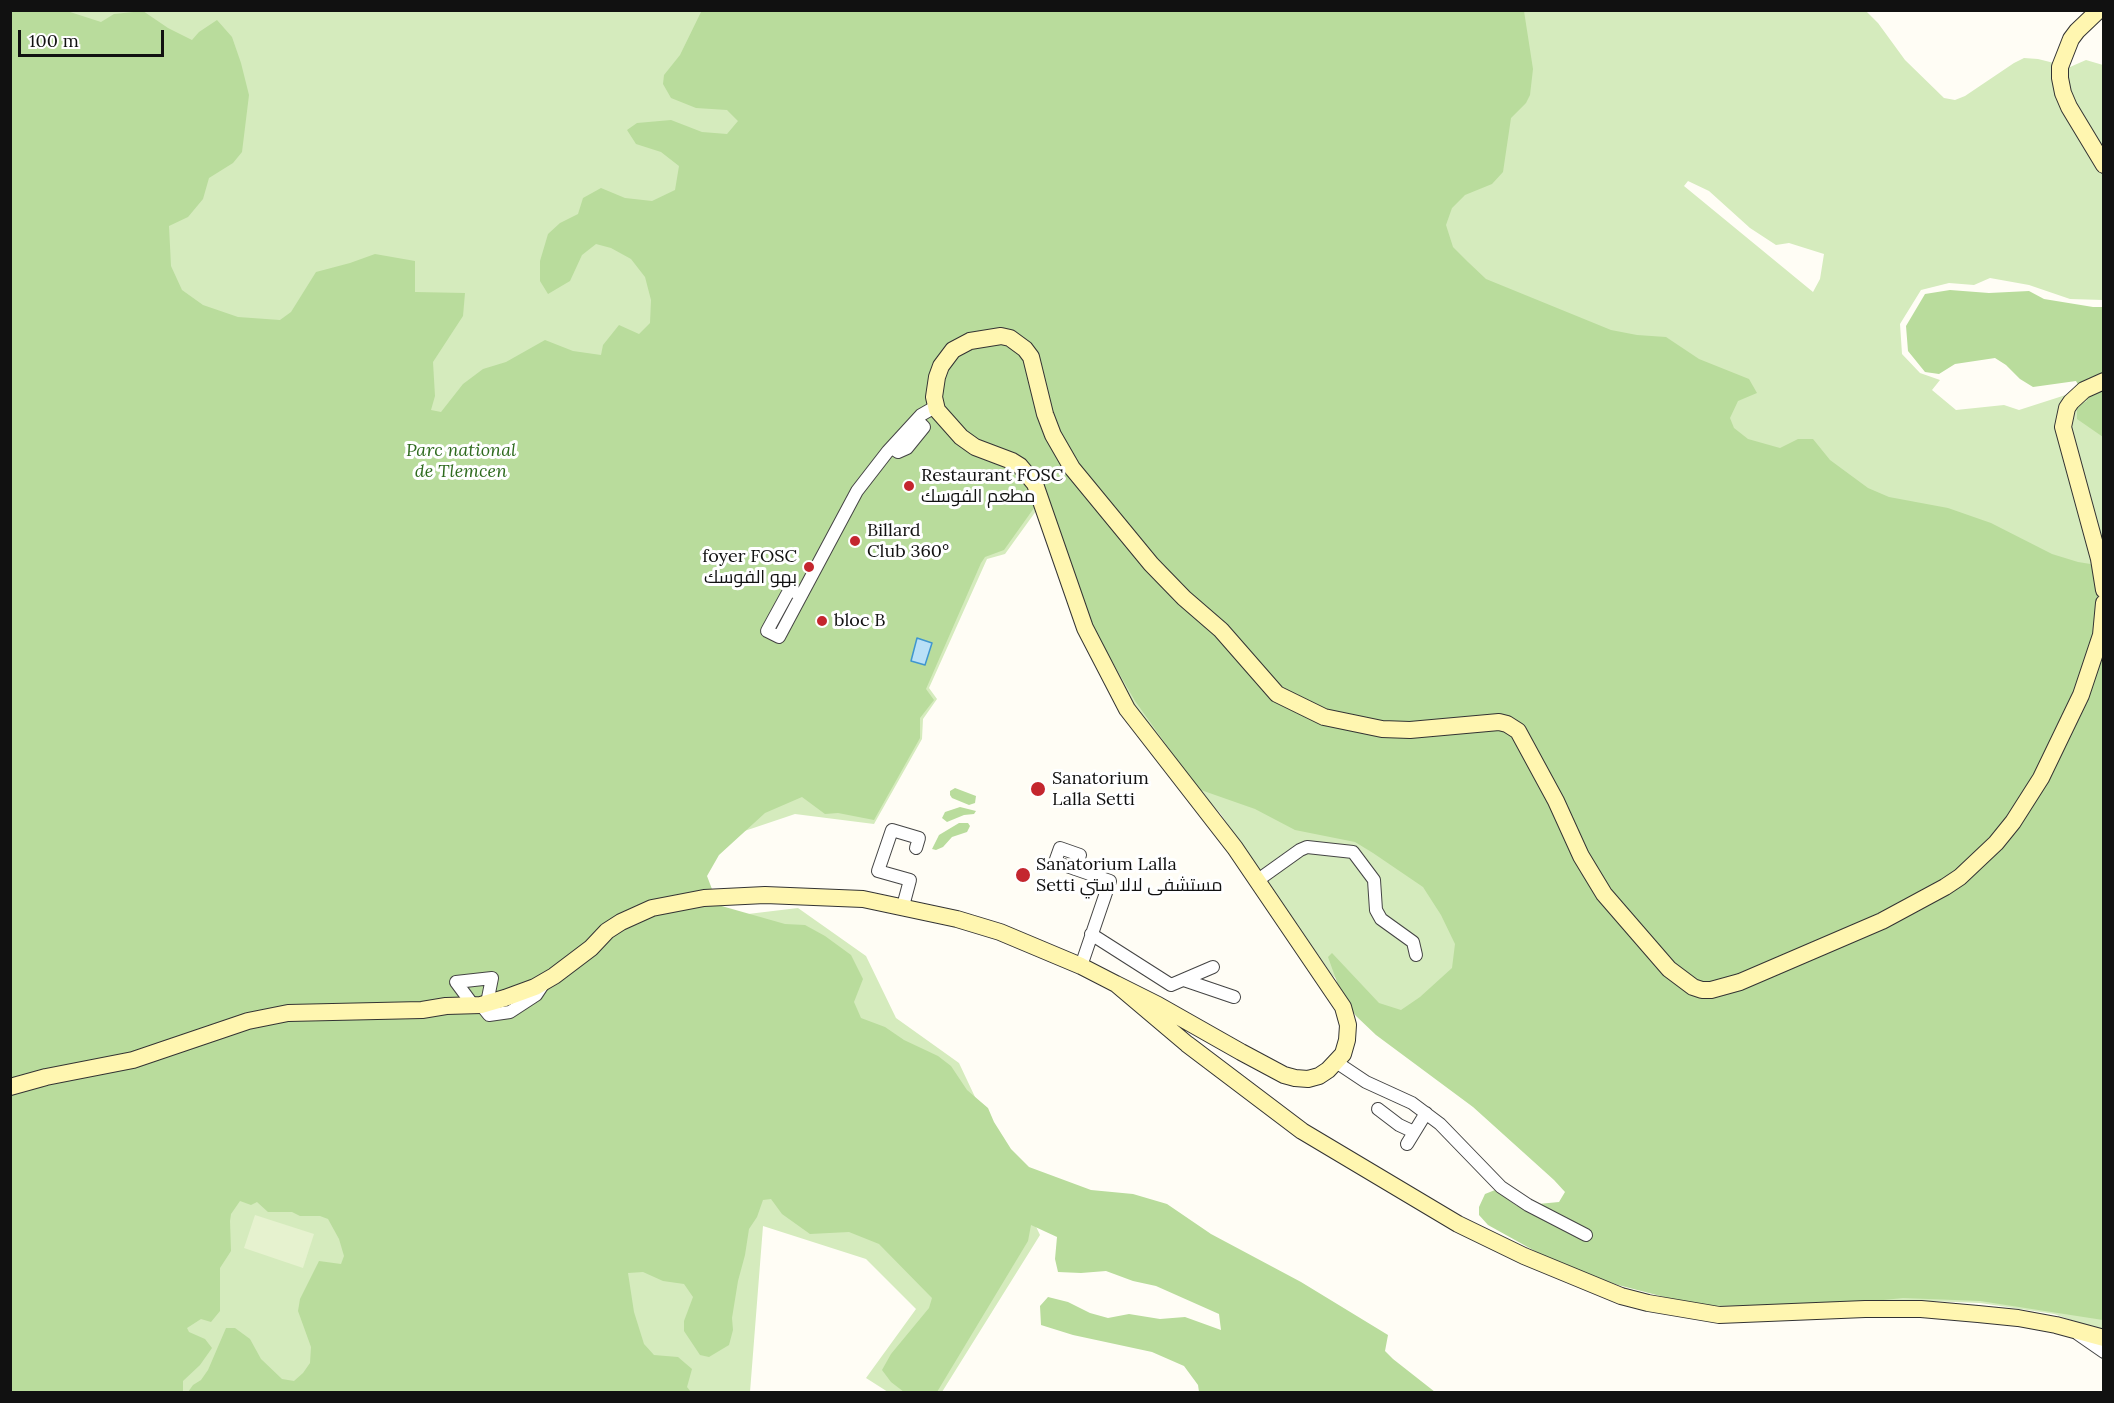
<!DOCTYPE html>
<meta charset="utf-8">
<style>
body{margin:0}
#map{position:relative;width:2114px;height:1403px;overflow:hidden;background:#fffdf5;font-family:Lora,serif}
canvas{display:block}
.frame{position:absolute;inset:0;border:12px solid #111;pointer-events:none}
.scale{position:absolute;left:18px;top:30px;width:146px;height:27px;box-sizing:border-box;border:3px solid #111;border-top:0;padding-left:8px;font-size:18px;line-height:21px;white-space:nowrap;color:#111;-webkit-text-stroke:4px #fff;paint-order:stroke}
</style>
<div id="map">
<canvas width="2114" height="1403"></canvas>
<div class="frame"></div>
<div class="scale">100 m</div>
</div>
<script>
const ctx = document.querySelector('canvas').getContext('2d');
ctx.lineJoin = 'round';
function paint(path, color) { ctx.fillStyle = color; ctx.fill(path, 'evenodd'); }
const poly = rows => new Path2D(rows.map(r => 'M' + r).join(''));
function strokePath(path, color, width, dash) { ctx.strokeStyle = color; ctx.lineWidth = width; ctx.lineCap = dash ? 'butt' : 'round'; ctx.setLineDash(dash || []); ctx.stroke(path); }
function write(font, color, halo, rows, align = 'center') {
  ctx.font = font + ' Lora,Cairo,serif'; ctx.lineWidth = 6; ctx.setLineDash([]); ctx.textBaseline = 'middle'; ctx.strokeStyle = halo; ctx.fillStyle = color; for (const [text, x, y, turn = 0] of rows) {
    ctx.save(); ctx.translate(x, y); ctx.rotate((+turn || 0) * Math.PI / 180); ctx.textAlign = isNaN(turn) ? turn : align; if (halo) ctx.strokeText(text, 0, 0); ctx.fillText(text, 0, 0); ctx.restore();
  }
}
paint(poly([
 [1865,10,1878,23,1905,60,1944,98,1955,100,1965,96,2014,63,2024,58,2038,59,2070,67,2086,60,2103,65,2103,300,2070,299,2029,285,1990,278,1974,285,1949,283,1921,290,1900,324,1902,354,1920,373,1940,380,1932,390,1956,410,2004,405,2019,410,2103,383,2103,1331,2054,1314,1980,1303,1903,1300,1845,1307,1714,1309,1559,1176,1332,975,1220,813,1183,774,1132,702,1094,634,1044,500,1005,554,987,559,929,688,937,699,923,719,922,739,874,824,795,814,688,850,698,920,798,908,866,956,896,1018,959,1063,1040,1235,942,1392,888,1392,866,1378,916,1309,866,1259,763,1226,750,1392,11,1392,10,11],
 [1688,181,1709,191,1750,228,1776,245,1789,243,1824,254,1820,279,1813,292,1684,186]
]), '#d5ebbd');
paint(poly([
 [10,11,67,11,101,22,114,14,143,11,168,28,192,40,199,32,217,20,232,37,241,63,249,95,242,152,233,163,209,178,203,199,188,217,169,226,171,266,182,290,203,305,238,317,280,320,291,312,316,272,350,263,375,254,415,261,415,292,465,293,463,316,433,362,435,396,431,410,441,412,463,384,483,369,506,362,545,340,573,351,601,355,603,345,619,325,639,334,650,323,651,300,645,277,631,259,611,248,596,244,582,255,570,281,548,294,540,281,540,261,548,234,560,223,578,214,583,198,601,188,625,198,652,201,675,190,679,166,661,152,636,144,627,130,637,123,671,120,702,132,727,134,738,121,727,110,696,108,671,98,663,84,664,75,680,55,701,12,703,11,1524,11,1533,69,1530,95,1526,103,1511,118,1503,172,1492,184,1465,195,1452,208,1446,225,1453,247,1468,262,1486,279,1611,330,1637,335,1666,337,1699,359,1749,379,1757,393,1738,401,1730,418,1734,428,1748,439,1780,448,1798,439,1813,439,1830,460,1868,488,1889,497,1948,508,1991,523,2052,554,2078,562,2103,566,2103,1320,1980,1301,1903,1298,1845,1304,1699,1306,1618,1285,1560,1265,1488,1225,1479,1215,1479,1207,1485,1194,1495,1190,1517,1206,1559,1202,1565,1192,1554,1180,1473,1107,1376,1035,1356,1016,1342,996,1328,957,1332,953,1379,1003,1401,1010,1420,997,1452,968,1455,944,1441,915,1423,887,1373,853,1355,842,1295,830,1255,809,1198,789,1135,701,1097,635,1044,494,1004,550,985,557,981,563,926,689,934,700,920,718,920,738,874,820,838,813,825,814,802,797,765,813,719,855,707,876,718,905,785,924,805,925,825,936,851,955,863,979,854,1002,861,1018,885,1027,904,1040,938,1056,951,1066,967,1090,988,1108,994,1122,1011,1149,1029,1167,1091,1190,1133,1194,1167,1204,1211,1234,1301,1282,1388,1335,1385,1351,1393,1359,1435,1392,1199,1392,1198,1385,1184,1366,1152,1352,1073,1335,1041,1325,1040,1306,1048,1297,1068,1302,1090,1313,1108,1318,1129,1314,1160,1319,1185,1317,1221,1330,1219,1314,1156,1286,1133,1281,1106,1271,1081,1273,1058,1272,1055,1259,1057,1237,1031,1225,1028,1241,937,1392,904,1392,891,1382,882,1370,891,1354,929,1308,932,1298,879,1244,849,1232,810,1234,782,1214,771,1199,763,1200,757,1217,749,1229,745,1255,738,1281,732,1318,733,1330,729,1345,709,1357,700,1355,684,1331,684,1321,693,1297,684,1284,663,1281,643,1272,628,1273,634,1312,644,1344,654,1355,678,1357,692,1369,687,1387,691,1392,656,1392,655,1391,630,1392,188,1392,193,1385,201,1380,208,1370,226,1328,235,1328,250,1339,261,1359,282,1379,294,1381,303,1373,310,1363,311,1347,298,1311,300,1299,319,1261,341,1264,344,1256,339,1239,328,1219,320,1216,300,1216,292,1212,268,1212,257,1202,251,1205,240,1201,231,1214,230,1221,231,1251,220,1268,220,1311,211,1322,201,1319,187,1328,189,1332,205,1339,212,1348,200,1365,183,1381,183,1392,11,1392],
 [1950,290,1989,293,2029,291,2044,299,2093,307,2103,307,2103,437,2077,419,2077,406,2087,401,2076,381,2033,387,2020,379,2006,365,1995,358,1955,364,1939,374,1925,372,1908,351,1906,326,1925,294],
 [955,788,976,796,975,803,969,805,952,798,950,795,950,791],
 [960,807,976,811,974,814,964,815,947,822,942,818,945,812],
 [959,823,968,823,970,826,967,832,952,837,943,847,936,850,932,849,939,835]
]), '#b9dc9c');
paint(poly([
 [255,1215,314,1234,303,1268,244,1248]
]), '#e6f2cf');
const water = poly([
 [917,638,932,643,925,665,911,661,917,638]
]);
paint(water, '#b9e0f7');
strokePath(water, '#3f96cf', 1.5);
const street = poly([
 [892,448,898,452,907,448,924,427,917,420],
 [801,596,790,589,767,631,779,637,857,491,888,451,921,415,935,407],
 [1075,869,1080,855,1060,848,1055,862,1110,881,1081,966],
 [1258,880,1300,850,1307,847,1353,852,1374,880,1376,910,1381,919,1413,942,1416,955],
 [903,906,910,880,878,871,892,830,919,838,916,848],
 [1091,934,1171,985,1213,967],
 [1184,980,1234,997],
 [473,1005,456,982,492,978,487,1003],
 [481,1005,489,1015,510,1012,536,995,544,983],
 [1336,1062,1366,1082,1412,1103,1440,1124,1501,1187,1528,1205,1586,1235],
 [1378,1109,1399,1125,1414,1132],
 [1407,1144,1426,1113],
 [2078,1334,2104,1352]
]);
const secondary = poly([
 [2099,10,2077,31,2071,39,2060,67,2060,78,2063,93,2069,107,2104,165],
 [2104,381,2084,390,2071,402,2067,408,2063,427,2099,559,2104,590],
 [1116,984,1158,1005,1241,1052,1284,1075,1295,1078,1308,1079,1319,1076,1328,1070,1343,1054,1347,1040,1348,1025,1343,1007,1235,848,1127,709,1085,628,1035,484,1020,466,1012,461,975,447,961,437,937,410,934,397,937,377,941,366,953,350,970,341,1001,336,1010,338,1025,349,1031,357,1045,414,1053,435,1072,468,1151,564,1184,598,1221,630,1277,694,1324,717,1382,729,1410,730,1499,722,1507,724,1518,731,1556,801,1581,856,1604,894,1669,969,1693,987,1702,990,1711,990,1740,982,1882,921,1945,887,1960,877,1996,843,2013,822,2041,778,2081,695,2101,635,2104,603],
 [10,1087,46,1077,133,1060,248,1021,288,1013,422,1010,446,1006,481,1005,505,998,535,987,554,976,591,948,607,931,621,922,652,908,704,898,765,895,863,899,957,919,1000,932,1081,966,1116,984,1187,1044,1302,1131,1458,1224,1524,1256,1621,1296,1648,1303,1719,1315,1865,1309,1921,1309,1978,1314,2018,1318,2056,1325,2104,1338]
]);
strokePath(street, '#444', 14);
strokePath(secondary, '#333', 18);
strokePath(street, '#fff', 12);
strokePath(secondary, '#fff6b0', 16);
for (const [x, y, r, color] of [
 [909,486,6,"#c4262e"],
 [855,541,6,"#c4262e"],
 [809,567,6,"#c4262e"],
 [822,621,6,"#c4262e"],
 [1038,789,8,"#c4262e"],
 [1023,875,8,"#c4262e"]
]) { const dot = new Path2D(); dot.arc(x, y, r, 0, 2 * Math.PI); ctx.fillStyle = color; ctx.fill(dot); strokePath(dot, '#fff', 2); }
write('italic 18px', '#2f6b1f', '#fff', [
 ["Parc national",461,451],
 ["de Tlemcen",461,472]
]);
write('18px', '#111', '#fff', [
 ["Restaurant FOSC",921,476],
 ["مطعم الفوسك",921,497],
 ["Billard",867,531],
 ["Club 360°",867,552],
 ["foyer FOSC",797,557,"right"],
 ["بهو الفوسك",797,578,"right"],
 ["bloc B",834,621],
 ["Sanatorium",1052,779],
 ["Lalla Setti",1052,800],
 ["Sanatorium Lalla",1036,865],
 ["Setti مستشفى لالا ستي",1036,886]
], 'left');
</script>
